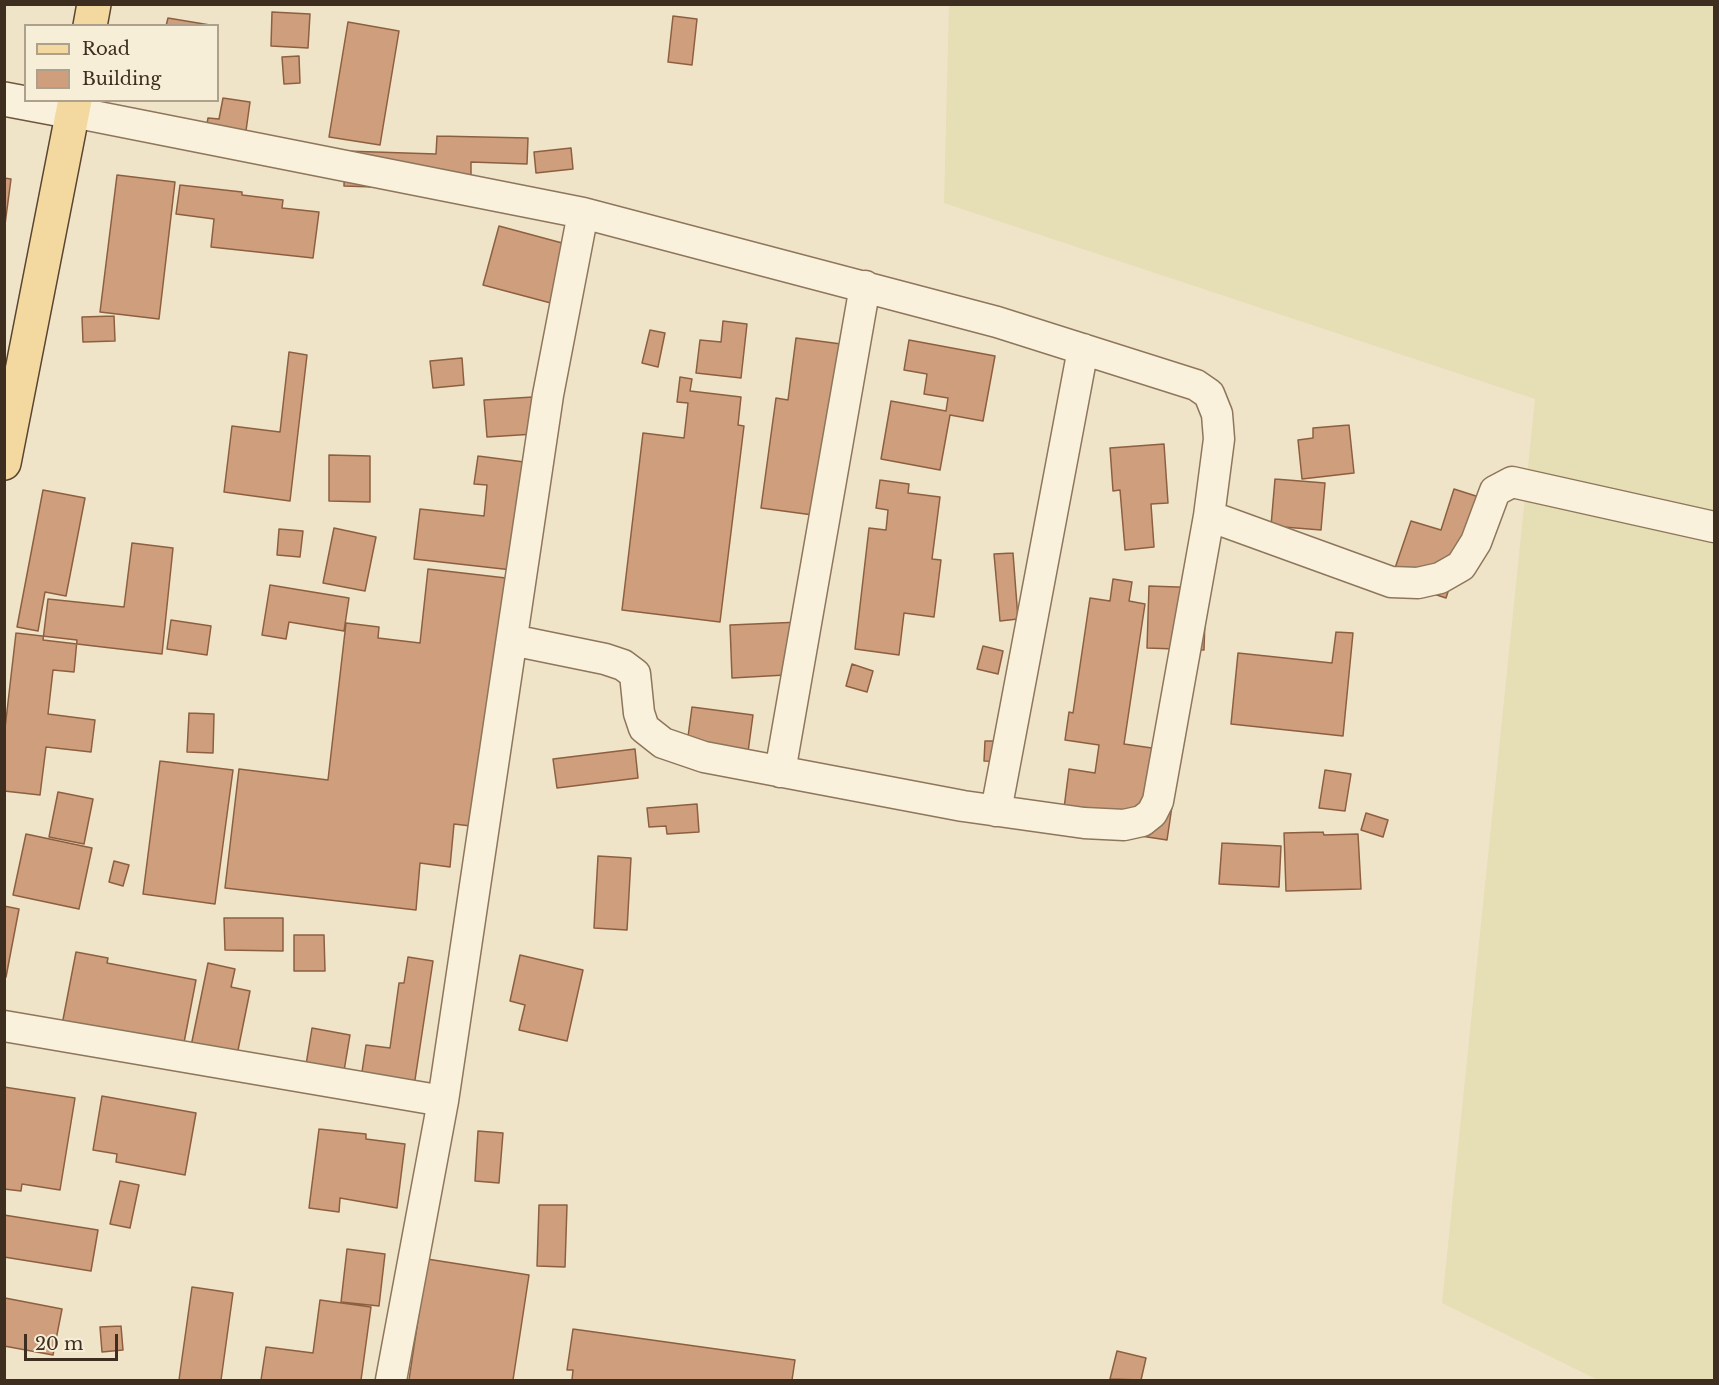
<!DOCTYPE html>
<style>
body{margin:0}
#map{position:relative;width:1719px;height:1385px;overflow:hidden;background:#f0e4c8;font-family:"Libre Baskerville",serif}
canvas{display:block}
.frame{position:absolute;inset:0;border:6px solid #3d2e20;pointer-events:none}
.legend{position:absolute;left:24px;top:24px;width:195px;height:78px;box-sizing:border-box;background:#f7eed8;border:2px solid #ada18e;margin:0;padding:8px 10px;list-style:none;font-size:18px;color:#3d2e20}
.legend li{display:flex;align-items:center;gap:12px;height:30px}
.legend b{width:30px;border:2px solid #ada18e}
.scale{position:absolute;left:24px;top:1334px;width:94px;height:27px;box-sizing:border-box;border:3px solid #3d2e20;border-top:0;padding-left:8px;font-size:18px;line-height:21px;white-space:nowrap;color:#3d2e20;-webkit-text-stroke:4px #f7eed8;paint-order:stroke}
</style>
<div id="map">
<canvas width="1719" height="1385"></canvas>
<div class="frame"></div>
<ul class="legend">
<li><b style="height:8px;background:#f3d9a0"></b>Road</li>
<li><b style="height:16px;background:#cf9f7d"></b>Building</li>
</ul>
<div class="scale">20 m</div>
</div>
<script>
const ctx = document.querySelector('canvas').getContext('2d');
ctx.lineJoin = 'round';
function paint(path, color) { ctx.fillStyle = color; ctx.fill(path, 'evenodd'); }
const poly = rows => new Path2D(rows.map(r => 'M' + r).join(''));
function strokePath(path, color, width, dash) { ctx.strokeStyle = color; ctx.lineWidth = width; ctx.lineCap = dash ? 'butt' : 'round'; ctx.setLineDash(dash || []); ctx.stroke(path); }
paint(poly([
 [949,5,1714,5,1714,1380,1598,1380,1442,1303,1535,399,944,203]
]), '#e6deb5');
const building = poly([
 [272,12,310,14,308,48,271,46,272,12],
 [673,16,697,19,692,65,668,62,673,16],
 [168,18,210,25,210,26,166,26,168,18],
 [348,22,399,31,380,145,329,137,348,22],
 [299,56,300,83,284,84,282,57,299,56],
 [223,98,250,102,245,138,250,160,202,153,208,118,219,119,223,98],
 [437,136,528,138,527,164,471,162,471,180,404,188,344,186,345,151,436,154,437,136],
 [571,148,573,169,536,173,534,152,571,148],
 [117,175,175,182,159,319,100,312,117,175],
 [4,178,11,179,4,232,4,178],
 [180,185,242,192,242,195,283,200,282,208,319,212,313,258,211,247,214,219,176,214,180,185],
 [499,226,577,247,562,306,483,285,499,226],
 [114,316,115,341,83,342,82,317,114,316],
 [723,321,747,324,741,378,696,373,700,340,721,342,723,321],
 [650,330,665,333,658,367,642,363,650,330],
 [796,338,856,346,835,518,761,508,776,398,788,400,796,338],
 [909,340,995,356,983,421,950,415,940,470,881,459,891,401,946,411,948,398,924,394,927,374,904,370,909,340],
 [289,352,307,355,290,501,224,492,232,426,280,432,289,352],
 [462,358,464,385,433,388,430,361,462,358],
 [680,377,692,379,690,391,741,397,738,425,744,426,720,622,622,610,643,433,684,438,688,403,677,402,680,377],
 [533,397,535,434,487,437,484,400,533,397],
 [1349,425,1354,473,1302,479,1298,440,1313,438,1313,428,1349,425],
 [1164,444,1168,503,1151,504,1154,547,1125,550,1120,490,1113,491,1110,448,1164,444],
 [329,455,370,456,370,502,329,501,329,455],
 [478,456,532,463,521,571,414,559,420,509,484,516,487,485,474,484,478,456],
 [1275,479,1325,483,1321,530,1271,526,1275,479],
 [880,480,909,484,908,493,940,497,932,559,941,560,934,617,904,613,899,655,855,649,869,528,886,530,888,510,876,508,880,480],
 [1454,489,1479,497,1446,598,1391,580,1411,521,1441,530,1454,489],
 [43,490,85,498,66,596,45,592,38,631,17,627,43,490],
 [334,528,376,537,365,591,323,583,334,528],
 [279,529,303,531,300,557,277,555,279,529],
 [132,543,173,548,162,654,43,640,48,599,124,607,132,543],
 [1013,553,1018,619,1000,621,994,554,1013,553],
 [428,569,506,578,479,827,454,824,450,867,420,863,416,910,225,888,239,769,328,780,346,623,379,627,378,638,420,643,428,569],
 [1113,579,1132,582,1129,601,1145,604,1124,744,1180,752,1167,840,1062,824,1069,769,1095,773,1099,745,1065,740,1069,712,1073,713,1090,598,1110,601,1113,579],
 [270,585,349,598,344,631,289,622,286,639,262,635,270,585],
 [1149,586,1206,588,1204,650,1147,648,1149,586],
 [171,620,211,626,207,655,167,649,171,620],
 [801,622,803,674,732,678,730,625,801,622],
 [1336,632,1353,633,1343,736,1231,724,1238,653,1332,663,1336,632],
 [16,633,77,640,74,672,53,670,48,714,95,720,91,752,46,747,40,795,4,791,4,737,16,633],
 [983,646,1003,651,998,674,977,669,983,646],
 [852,664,873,671,867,692,846,686,852,664],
 [692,707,753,715,746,767,685,759,692,707],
 [189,713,214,714,213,753,187,752,189,713],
 [985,741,1020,741,1019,762,984,761,985,741],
 [635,749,638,778,557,788,553,759,635,749],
 [160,761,233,770,215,904,143,894,160,761],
 [1325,770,1351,774,1345,811,1319,808,1325,770],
 [58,792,93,799,84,844,49,837,58,792],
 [697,804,699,832,667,834,666,826,649,827,647,808,697,804],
 [1366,813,1388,820,1383,837,1361,830,1366,813],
 [1323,832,1324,835,1358,834,1361,889,1286,891,1284,833,1323,832],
 [26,834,92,848,79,909,13,895,26,834],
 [1222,843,1281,846,1279,887,1219,884,1222,843],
 [598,856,631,858,627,930,594,928,598,856],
 [114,861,129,865,123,886,109,882,114,861],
 [4,906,19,909,6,977,4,976,4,906],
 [224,918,283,918,283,951,225,950,224,918],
 [294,935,324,935,325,971,294,971,294,935],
 [76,952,108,958,107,963,196,980,182,1053,61,1030,76,952],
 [520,955,583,970,567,1041,519,1030,525,1005,510,1001,520,955],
 [408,957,433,961,413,1093,360,1085,366,1045,390,1048,399,983,404,983,408,957],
 [208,963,235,969,231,987,250,991,236,1060,190,1051,208,963],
 [312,1028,350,1035,342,1083,304,1077,312,1028],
 [4,1087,75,1098,60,1190,22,1184,21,1191,4,1189,4,1087],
 [102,1096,196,1113,185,1175,116,1162,117,1154,93,1150,102,1096],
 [319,1129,366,1134,366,1139,405,1144,397,1208,340,1198,339,1212,309,1208,319,1129],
 [478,1131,503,1133,499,1183,475,1181,478,1131],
 [120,1181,139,1185,130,1228,110,1224,120,1181],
 [539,1205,567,1205,565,1267,537,1266,539,1205],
 [4,1215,98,1230,91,1271,4,1257,4,1215],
 [347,1249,385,1254,379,1306,341,1302,347,1249],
 [427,1259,529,1275,513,1380,409,1380,427,1259],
 [192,1287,233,1293,221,1380,179,1380,192,1287],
 [5,1298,62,1309,53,1355,4,1346,5,1298],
 [320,1300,371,1307,361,1380,261,1380,266,1347,313,1353,320,1300],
 [121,1326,123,1350,102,1352,100,1327,121,1326],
 [573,1329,795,1360,792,1380,572,1380,573,1370,567,1370,573,1329],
 [1117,1351,1146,1358,1141,1380,1110,1379,1117,1351]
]);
paint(building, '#cf9f7d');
strokePath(building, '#8d5f41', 1.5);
const street = poly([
 [73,112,583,213,548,395,443,1101,391,1380],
 [1209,516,1391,582,1418,583,1440,578,1461,566,1476,542,1495,491,1512,482,1714,527],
 [512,640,605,659,623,665,635,674,639,713,644,728,663,743,704,757,963,806,1084,823,1124,825,1142,821,1152,813,1158,801,1209,516,1219,439,1217,414,1209,394,1196,385,997,322,583,213],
 [780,772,865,286],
 [996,811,1083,349],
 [4,1026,443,1101]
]);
const secondary = poly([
 [4,99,73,112]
]);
const primary = poly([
 [90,26,94,4],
 [4,463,75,100]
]);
strokePath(street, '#8d765c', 33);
strokePath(secondary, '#6f573f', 36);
strokePath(primary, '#5b4430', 36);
strokePath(street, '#faf1dc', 30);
strokePath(secondary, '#faf1dc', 33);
strokePath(primary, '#f3d9a0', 33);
</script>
